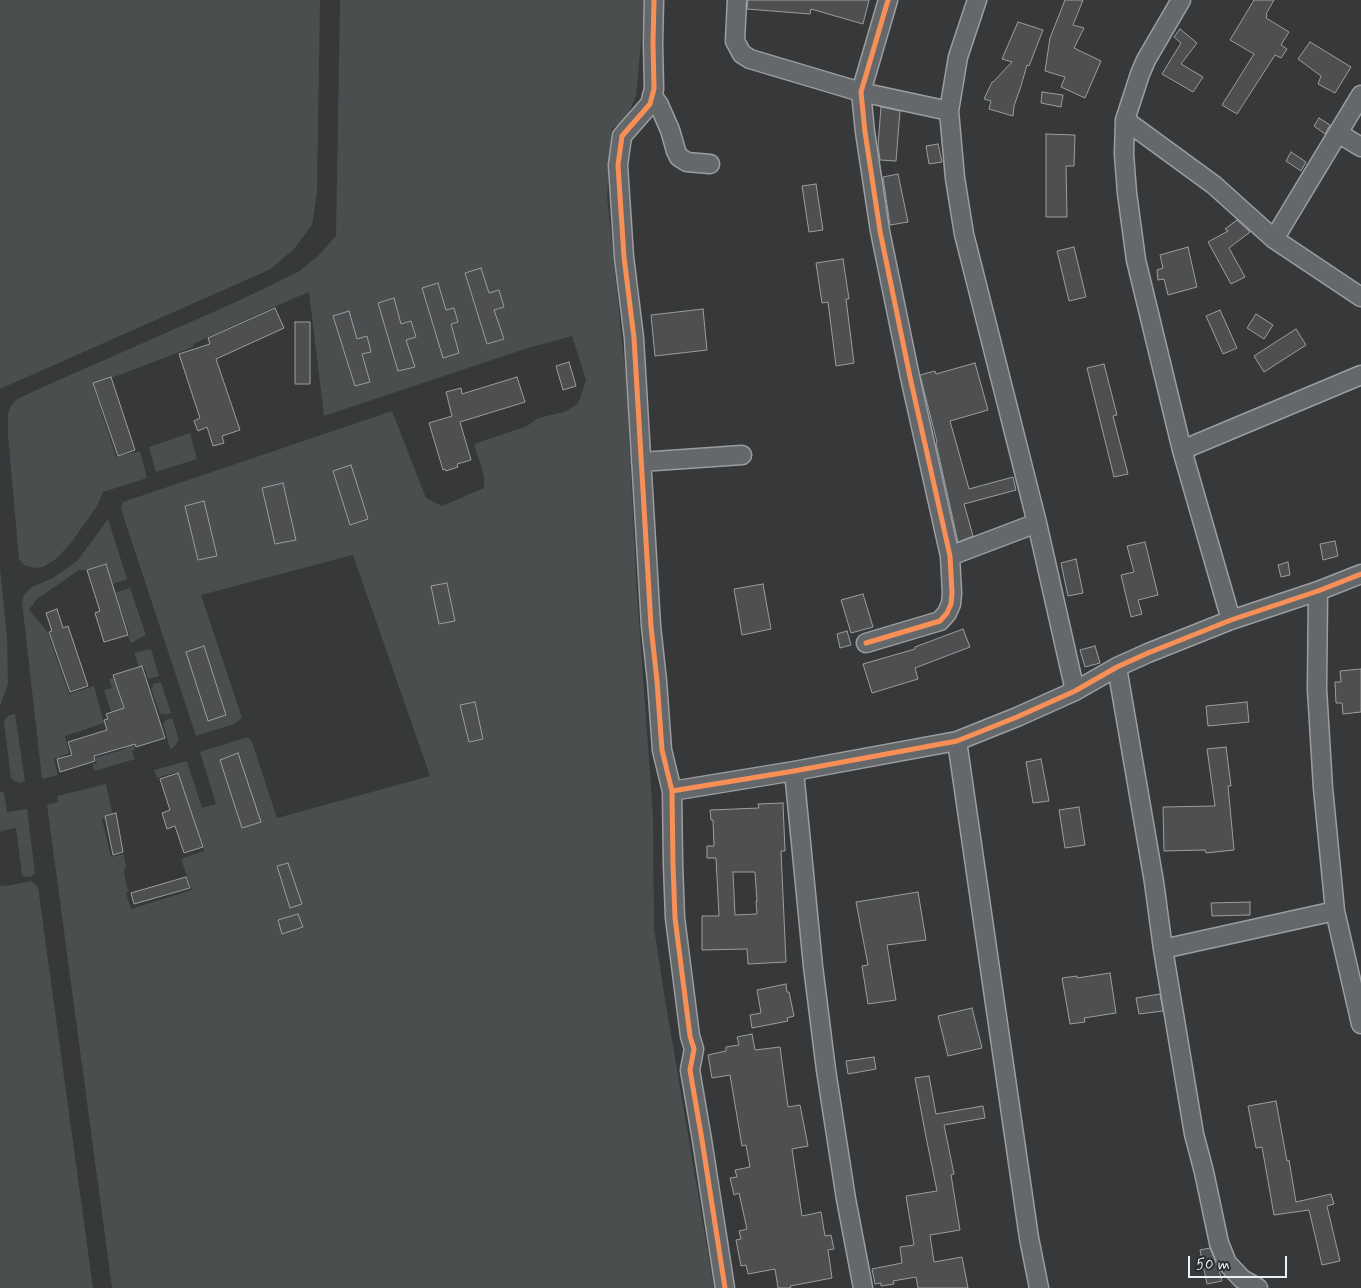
<!DOCTYPE html>
<style>
body{margin:0}
#map{position:relative;width:1361px;height:1288px;overflow:hidden;background:#363839;font-family:Mynerve,sans-serif}
canvas{display:block}
.scale{position:absolute;left:1188px;top:1256px;width:99px;height:22px;box-sizing:border-box;border:2px solid #e8f1f8;border-top:0;padding-left:6px;font-size:15px;line-height:18px;white-space:nowrap;color:#e8f1f8;-webkit-text-stroke:4px #2a2d2e;paint-order:stroke}
</style>
<div id="map">
<canvas width="1361" height="1288"></canvas>
<div class="scale">50 m</div>
</div>
<script>
const ctx = document.querySelector('canvas').getContext('2d');
ctx.lineJoin = 'round';
function paint(path, color) { ctx.fillStyle = color; ctx.fill(path, 'evenodd'); }
const poly = rows => new Path2D(rows.map(r => 'M' + r).join(''));
function strokePath(path, color, width, dash) { ctx.strokeStyle = color; ctx.lineWidth = width; ctx.lineCap = dash ? 'butt' : 'round'; ctx.setLineDash(dash || []); ctx.stroke(path); }
paint(poly([
 [0,0,320,0,317,193,312,225,294,249,271,269,0,389],
 [340,0,645,0,636,96,625,121,612,128,607,196,626,379,637,593,653,815,654,928,664,993,714,1288,112,1288,47,805,58,802,57,796,106,784,113,815,102,819,111,857,124,854,126,866,124,871,128,892,126,893,131,909,192,890,181,859,204,851,177,772,157,778,154,770,187,761,202,808,216,804,200,752,244,738,249,738,252,742,277,818,430,776,353,555,201,595,242,718,234,724,196,736,121,509,123,502,392,411,426,498,442,506,484,488,484,476,474,444,527,426,538,418,564,412,578,404,586,380,572,336,528,348,324,416,309,292,276,306,193,344,193,347,93,385,116,457,140,451,147,478,103,492,97,506,71,543,56,559,43,567,33,568,24,565,19,559,8,435,8,413,11,406,17,399,43,387,236,302,298,272,317,257,336,236],
 [190,433,197,459,156,472,149,447],
 [108,519,127,579,113,584,106,563,85,570,79,570,37,599,29,610,47,631,69,694,94,686,104,723,65,736,69,753,54,759,58,775,42,779,22,602,24,595,32,587,53,578,78,560],
 [0,568,7,636,8,684,0,706],
 [130,588,146,635,131,643,128,636,130,635,115,593],
 [151,649,159,676,148,679,144,666,139,667,134,653],
 [114,678,135,749,132,751,135,759,95,771,92,764,97,763,95,758,125,749,114,712,111,712,104,690,112,688,109,679],
 [161,682,171,713,164,715,163,713,160,714,151,688,153,687,153,684],
 [15,714,25,781,19,783,13,780,11,778,4,721,9,715],
 [172,718,179,740,173,748,170,749,163,723,165,723,164,721],
 [0,791,4,793,7,812,27,809,35,873,32,876,26,877,22,875,16,828,1,831,0,834],
 [31,881,38,887,93,1288,0,1288,0,885,6,886]
]), '#4a4e4f');
const building = poly([
 [748,0,869,0,863,24,811,9,810,14,747,9,748,0],
 [1065,0,1083,0,1073,25,1084,28,1074,48,1101,61,1085,98,1061,87,1065,77,1045,71,1050,38,1065,0],
 [1254,0,1274,0,1266,14,1267,15,1266,18,1289,32,1281,45,1287,49,1281,58,1275,55,1237,114,1222,105,1254,54,1230,40,1254,0],
 [1018,22,1043,30,1029,66,1027,65,1021,86,1014,106,1013,116,989,109,991,101,984,99,992,82,993,82,1012,62,1002,59,1018,22],
 [1180,29,1197,43,1181,64,1203,77,1193,92,1162,74,1181,43,1174,37,1180,29],
 [1310,42,1351,67,1335,93,1318,84,1321,76,1298,59,1310,42],
 [1042,92,1063,95,1061,107,1041,103,1042,92],
 [881,107,900,111,896,161,880,160,878,145,881,107],
 [1319,118,1330,125,1325,134,1314,126,1319,118],
 [1046,134,1075,135,1074,166,1066,166,1067,217,1046,217,1046,134],
 [938,144,942,162,929,164,926,146,938,144],
 [1291,152,1306,162,1301,171,1286,161,1291,152],
 [898,174,908,222,890,225,883,177,898,174],
 [816,184,823,230,809,232,802,186,816,184],
 [1237,220,1250,232,1229,248,1245,277,1231,284,1208,242,1228,231,1225,229,1237,220],
 [1074,247,1086,297,1069,301,1057,251,1074,247],
 [1188,247,1197,287,1168,295,1164,279,1158,280,1157,270,1163,268,1160,255,1188,247],
 [843,259,849,299,846,299,854,363,836,366,828,302,822,303,816,263,843,259],
 [481,268,489,293,499,290,504,307,494,310,504,339,487,344,465,273,481,268],
 [438,283,446,310,454,308,458,322,451,324,459,353,443,358,422,288,438,283],
 [394,298,401,324,411,321,416,337,406,340,415,367,398,371,378,303,394,298],
 [275,308,284,328,216,359,240,430,222,436,224,443,213,446,207,427,198,431,194,421,200,418,179,354,210,344,208,338,275,308],
 [703,309,707,350,655,356,651,315,703,309],
 [1220,310,1237,348,1223,354,1206,316,1220,310],
 [349,311,357,339,367,336,371,352,362,354,370,382,355,386,333,316,349,311],
 [1256,314,1273,325,1264,339,1247,328,1256,314],
 [295,322,310,322,310,384,295,384,295,322],
 [1296,329,1306,345,1264,372,1254,356,1296,329],
 [569,362,576,386,563,390,556,366,569,362],
 [975,363,988,410,950,421,969,489,1013,477,1016,490,964,504,973,536,958,542,936,443,937,442,920,375,935,371,936,374,975,363],
 [1104,364,1117,415,1113,416,1128,474,1114,477,1087,368,1104,364],
 [111,377,135,450,118,456,93,383,111,377],
 [517,377,525,402,460,422,471,460,457,464,458,467,446,471,445,469,443,470,429,423,452,416,446,392,461,388,462,394,517,377],
 [351,465,368,519,350,525,333,471,351,465],
 [283,483,296,540,275,544,262,488,283,483],
 [204,501,217,556,198,560,185,506,204,501],
 [1335,541,1338,556,1323,560,1320,544,1335,541],
 [1145,542,1158,595,1138,600,1142,614,1131,617,1121,575,1134,572,1127,546,1145,542],
 [1076,559,1083,593,1068,596,1061,563,1076,559],
 [1288,562,1290,575,1281,577,1278,565,1288,562],
 [106,564,128,635,104,642,95,613,100,611,87,570,106,564],
 [447,583,455,621,439,624,431,586,447,583],
 [763,584,771,629,742,635,734,589,763,584],
 [863,594,873,627,851,633,841,600,863,594],
 [57,609,63,628,68,626,88,686,70,692,49,632,52,631,46,613,57,609],
 [963,629,970,647,915,668,918,679,872,693,863,664,915,649,915,647,963,629],
 [847,631,851,645,840,648,837,634,847,631],
 [204,646,226,715,208,721,186,652,204,646],
 [1095,646,1100,663,1085,667,1080,650,1095,646],
 [142,666,165,738,136,747,135,744,94,756,95,761,60,772,57,759,72,755,68,742,107,730,104,720,108,719,106,714,124,708,113,675,142,666],
 [1361,669,1361,712,1343,714,1342,703,1336,703,1335,682,1341,682,1340,671,1361,669],
 [475,702,483,739,469,742,460,705,475,702],
 [1247,702,1249,722,1208,726,1206,706,1247,702],
 [1226,747,1231,786,1228,786,1234,850,1206,853,1205,850,1164,851,1163,807,1215,806,1207,749,1226,747],
 [238,753,261,822,242,828,220,760,238,753],
 [1041,759,1049,801,1033,803,1026,762,1041,759],
 [178,773,203,847,184,853,175,826,167,829,162,813,170,810,160,779,178,773],
 [783,803,785,851,781,851,786,962,748,964,747,949,702,950,702,916,719,916,716,858,707,858,707,846,714,846,713,820,711,820,710,810,759,808,758,804,783,803],
 [733,872,755,872,757,901,756,901,757,914,735,915,733,872],
 [1079,807,1085,845,1065,848,1059,810,1079,807],
 [116,813,123,852,113,855,105,816,116,813],
 [288,863,302,904,290,908,277,866,288,863],
 [186,877,190,888,134,904,131,893,186,877],
 [918,892,926,940,887,945,896,1000,868,1004,862,966,868,965,856,902,918,892],
 [1250,902,1250,915,1212,916,1211,903,1250,902],
 [298,914,303,927,282,934,278,920,298,914],
 [1110,973,1116,1013,1084,1018,1085,1022,1070,1024,1062,978,1077,976,1077,978,1110,973],
 [786,984,787,992,789,992,794,1016,787,1018,788,1021,752,1028,750,1015,761,1013,757,990,786,984],
 [1160,994,1163,1011,1139,1014,1136,998,1160,994],
 [972,1008,982,1048,948,1056,938,1016,972,1008],
 [752,1034,755,1050,780,1047,788,1107,800,1105,808,1146,792,1149,802,1216,821,1212,825,1236,831,1235,834,1249,828,1250,832,1278,790,1286,791,1288,778,1288,775,1269,748,1274,746,1265,741,1266,736,1240,741,1239,739,1231,747,1229,739,1193,734,1195,730,1178,737,1177,735,1170,750,1167,746,1145,742,1146,730,1075,712,1078,708,1055,726,1051,726,1047,739,1045,737,1037,752,1034],
 [874,1057,876,1069,848,1074,846,1061,874,1057],
 [929,1076,936,1114,983,1106,985,1118,944,1125,954,1174,951,1175,960,1230,930,1235,934,1262,962,1257,968,1288,918,1288,916,1277,893,1281,894,1284,881,1286,881,1283,875,1284,872,1269,902,1263,900,1247,914,1245,906,1196,937,1191,926,1137,915,1078,929,1076],
 [1276,1101,1287,1161,1289,1160,1296,1202,1331,1194,1334,1204,1327,1206,1340,1261,1322,1265,1309,1210,1274,1215,1262,1147,1256,1148,1248,1106,1276,1101],
 [1210,1248,1219,1270,1222,1281,1207,1284,1200,1250,1210,1248]
]);
paint(building, '#4e4f50');
strokePath(building, '#9b9d9f', 1);
const minor = poly([
 [654,0,653,43,654,89,650,104,622,136,618,165,624,257,634,338,651,626,657,681,662,750,672,791,673,864,675,918,690,1036,694,1049,690,1070,702,1140,725,1288],
 [737,0,735,41,742,54,750,59,861,92,949,111],
 [977,0,958,57,949,111,955,178,964,234,1037,523,1075,691],
 [1181,0,1146,60,1140,74,1125,120,1124,154,1127,193,1136,260,1182,450,1231,620],
 [652,95,659,105,670,130,676,151,679,157,687,162,710,164],
 [1125,120,1214,185,1274,239,1361,297],
 [1338,133,1361,147],
 [1274,239,1361,95],
 [1182,450,1361,375],
 [641,462,742,455],
 [950,556,1037,523],
 [1318,591,1317,689,1323,788,1335,911,1361,1024],
 [866,643,940,621,947,613,951,604,952,593,950,556,910,377,880,231,865,132,861,92,888,0],
 [1117,667,1154,882,1163,949,1194,1134,1204,1172,1219,1243,1227,1263,1242,1279,1258,1288],
 [957,741,1029,1238,1039,1288],
 [794,771,813,966,826,1070,846,1199,863,1288],
 [672,791,794,771,957,741,1017,717,1075,691,1117,667,1148,653,1231,620,1318,591,1361,574],
 [1163,949,1335,911]
]);
strokePath(minor, '#9b9d9f', 21);
strokePath(minor, '#65686b', 18);
strokePath(poly([
 [654,0,653,43,654,89,650,104,622,136,618,165,624,257,634,338,651,626,657,681,662,750,672,791,673,864,675,918,690,1036,694,1049,690,1070,702,1140,725,1288],
 [866,643,940,621,947,613,951,604,952,593,950,556,910,377,880,231,865,132,861,92,888,0],
 [672,791,794,771,957,741,1017,717,1075,691,1117,667,1148,653,1231,620,1318,591,1361,574]
]), '#f78f57', 5);
</script>
